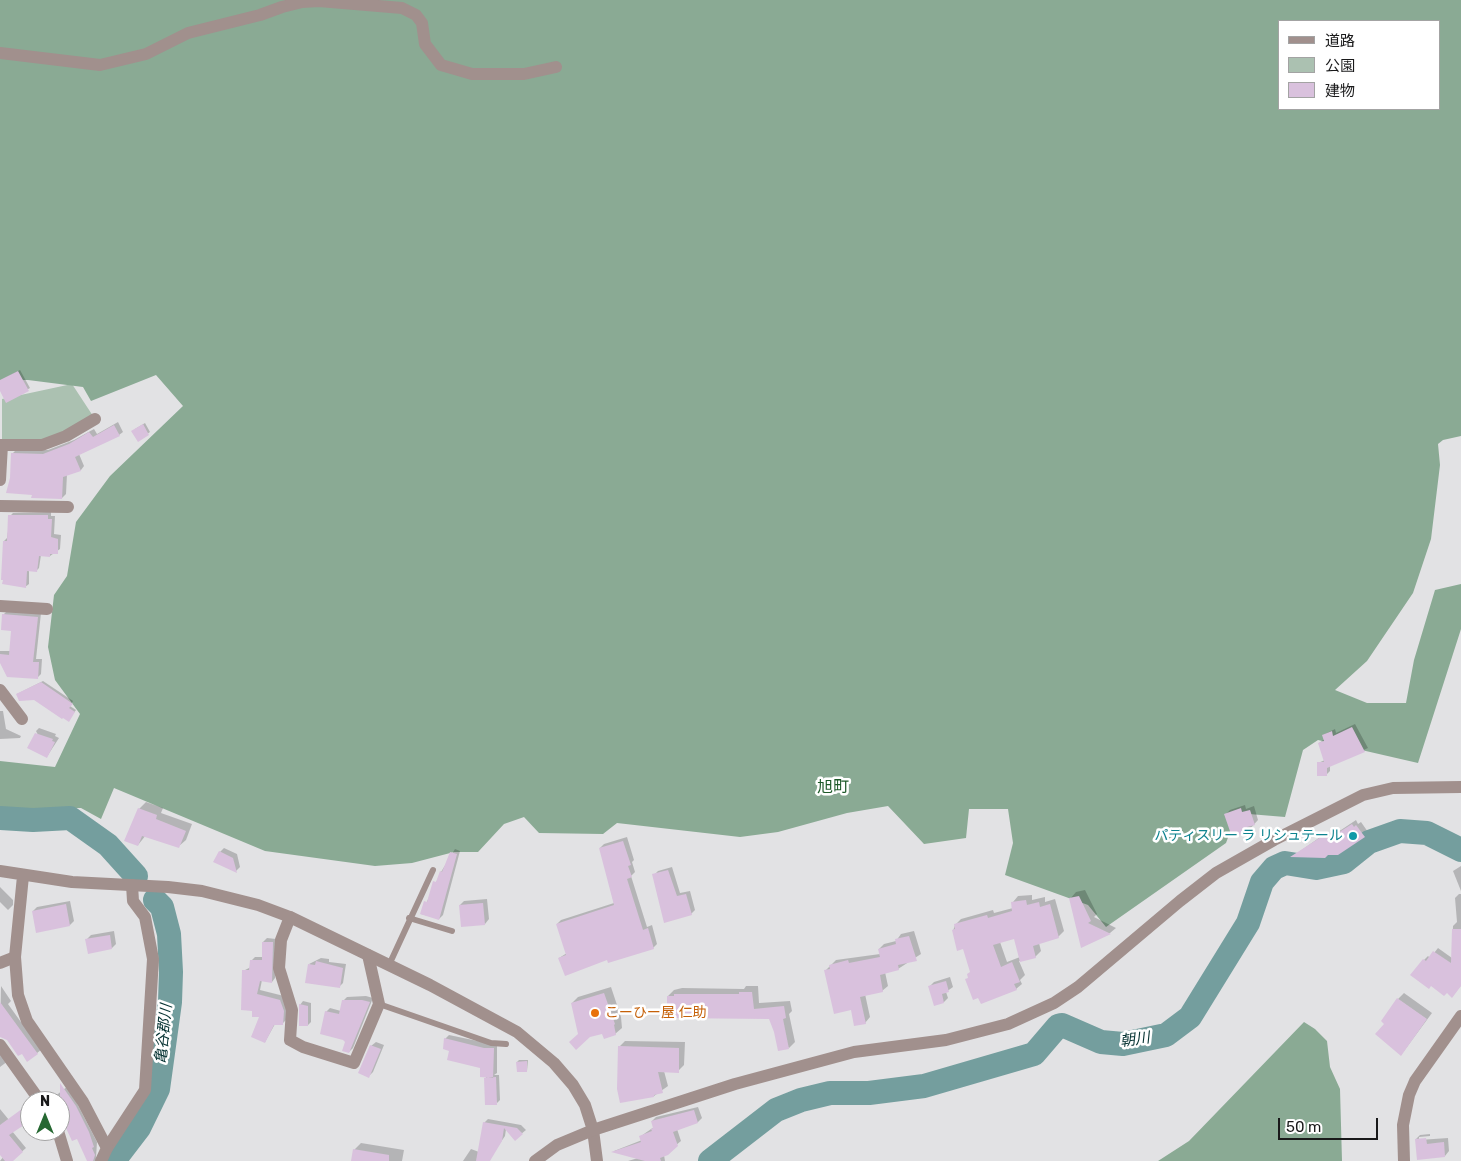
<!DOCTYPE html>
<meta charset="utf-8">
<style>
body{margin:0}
#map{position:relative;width:1461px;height:1161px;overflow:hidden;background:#e2e2e4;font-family:Rubik,"Noto Sans JP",sans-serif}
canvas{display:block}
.legend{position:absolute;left:1278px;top:20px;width:162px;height:90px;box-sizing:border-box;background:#fff;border:1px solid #a3a3a3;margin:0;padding:6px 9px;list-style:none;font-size:15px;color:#19191a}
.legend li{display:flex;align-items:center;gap:10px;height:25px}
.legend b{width:25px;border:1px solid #a3a3a3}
.north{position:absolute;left:20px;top:1091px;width:50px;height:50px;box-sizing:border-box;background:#fff;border:1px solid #a3a3a3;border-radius:50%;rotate:0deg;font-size:14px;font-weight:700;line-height:20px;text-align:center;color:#19191a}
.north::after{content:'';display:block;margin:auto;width:18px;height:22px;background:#266832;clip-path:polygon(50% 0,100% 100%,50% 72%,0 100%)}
.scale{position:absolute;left:1278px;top:1118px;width:100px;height:22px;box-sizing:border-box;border:2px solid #19191a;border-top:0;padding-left:6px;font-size:15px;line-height:18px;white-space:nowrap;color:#19191a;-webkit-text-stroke:4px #fff;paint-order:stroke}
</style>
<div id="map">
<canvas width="1461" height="1161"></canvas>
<ul class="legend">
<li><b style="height:6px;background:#a1908d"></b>道路</li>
<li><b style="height:14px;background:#abc1b1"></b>公園</li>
<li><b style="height:14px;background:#d9c1dd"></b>建物</li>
</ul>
<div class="north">N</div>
<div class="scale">50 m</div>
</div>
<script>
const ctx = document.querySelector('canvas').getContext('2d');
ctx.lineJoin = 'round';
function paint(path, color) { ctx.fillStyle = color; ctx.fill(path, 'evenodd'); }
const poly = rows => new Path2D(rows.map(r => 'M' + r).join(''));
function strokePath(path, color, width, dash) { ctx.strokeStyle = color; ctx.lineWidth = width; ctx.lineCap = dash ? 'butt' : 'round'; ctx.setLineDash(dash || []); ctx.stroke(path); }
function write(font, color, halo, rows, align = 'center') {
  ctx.font = font + ' Rubik,"Noto Sans JP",sans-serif'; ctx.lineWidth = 5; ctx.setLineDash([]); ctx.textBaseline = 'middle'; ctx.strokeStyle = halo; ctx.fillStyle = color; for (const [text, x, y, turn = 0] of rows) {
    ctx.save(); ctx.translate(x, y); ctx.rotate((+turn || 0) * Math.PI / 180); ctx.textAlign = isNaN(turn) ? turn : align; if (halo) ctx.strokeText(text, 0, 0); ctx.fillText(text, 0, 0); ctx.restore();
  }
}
paint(poly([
 [72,384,95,419,51,442,2,445,2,399]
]), '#abc1b1');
paint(poly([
 [0,0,1461,0,1461,436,1443,440,1438,444,1440,465,1431,539,1413,593,1367,661,1335,690,1367,703,1406,703,1414,660,1435,590,1461,584,1461,629,1418,763,1318,740,1303,750,1285,817,1237,813,1226,843,1106,927,1088,905,1005,875,1013,843,1008,809,969,809,966,838,924,844,888,806,847,813,778,832,740,837,617,823,603,834,539,833,524,817,504,824,478,852,454,852,412,863,375,866,265,851,114,788,101,819,81,808,0,808,0,761,55,767,80,714,55,680,48,647,54,595,67,576,76,522,110,476,183,406,156,375,91,401,83,387,28,380,0,380],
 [1280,21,1440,21,1440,109,1280,109],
 [1304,1022,1315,1029,1327,1041,1330,1067,1340,1089,1342,1161,1158,1161,1189,1141]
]), '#8aaa94');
paint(poly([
 [20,370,30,388,7,401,0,389,0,381],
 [118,422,123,432,119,435,79,454,84,466,81,470,67,474,66,494,62,498,33,494,11,478,12,454,16,450,48,450,74,440,94,429,97,434],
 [145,423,150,432,139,440,135,429],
 [51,512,51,516,55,516,54,534,61,535,60,549,50,556,41,555,39,568,36,571,29,570,29,584,25,587,4,541,7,538,10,516,13,513],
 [7,611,41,613,36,659,42,659,41,674,38,677,0,660,0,651,11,651,12,630,3,615],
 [43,681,73,701,70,706,76,710,70,718,35,698,17,694],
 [0,711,3,711,6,729,21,736,20,738,0,739],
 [1355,724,1368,748,1330,765,1330,771,1327,774,1318,763,1325,760,1319,743,1325,739,1323,735,1335,729,1336,733],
 [39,728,56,734,55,736,59,738,48,755,36,731],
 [146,802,163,808,161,813,192,824,186,840,179,846,146,835,138,845,139,809],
 [1245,805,1246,809,1254,806,1258,820,1248,831,1226,814,1230,810],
 [1356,820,1358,824,1361,822,1368,832,1364,836,1293,856,1326,833,1338,832],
 [627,837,634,860,632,862,635,872,631,876,647,927,652,925,657,944,653,948,608,958,559,958,567,953,557,924,561,920,614,903,600,848,604,844],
 [224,848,237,854,240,867,236,871,220,852],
 [455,849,460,851,443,915,439,919,421,914,441,872],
 [1461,866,1461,891,1453,871],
 [672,867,680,893,690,891,695,910,691,914,654,875,658,871],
 [0,887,13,900,13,905,8,910,0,902],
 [1085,890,1097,914,1094,917,1116,928,1110,933,1082,946,1070,899,1076,892],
 [1459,894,1461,894,1461,986,1447,992,1424,960,1428,956,1430,958,1438,948,1452,958,1453,926,1457,922,1455,898],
 [1032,895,1032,900,1045,897,1045,902,1055,899,1064,931,1058,937,1039,943,1041,951,1035,957,1019,961,1025,975,1020,980,1022,984,1016,989,969,977,971,971,964,947,953,931,955,925,961,919,993,910,994,913,1013,908,1013,902,1018,896],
 [1015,937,1020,957,1007,962,1000,942],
 [487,899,489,919,485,924,460,905,464,901],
 [70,901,74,921,70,925,33,911,37,907],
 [114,931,116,944,112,948,86,940,91,935],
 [914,931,921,954,898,969,885,972,888,986,882,991,865,994,870,1017,865,1023,852,1008,825,971,836,960,880,954,879,949,884,944,896,941,901,934],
 [267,938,276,939,275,978,272,982,262,980,260,990,284,996,287,1007,286,1020,282,1024,275,1024,265,1042,261,1016,243,971,251,967,251,961,255,957,263,957,263,942],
 [321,958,329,959,329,962,346,964,343,983,339,987,309,964],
 [950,977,953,987,946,992,948,998,944,1002,935,1004,930,986,934,982],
 [1,986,11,1001,8,1004,41,1050,28,1060,22,1052,4,1037,0,1037],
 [746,986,758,986,759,1003,790,1001,792,1011,789,1014,795,1042,789,1048,775,1031,770,1018,668,996,674,990,682,988,744,989],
 [611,987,621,1017,622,1028,615,1034,580,1033,572,1003,578,997],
 [1404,993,1432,1013,1401,1055,1386,1024,1398,999],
 [366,996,373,998,353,1048,349,1052,346,1042,326,1012,330,1008,341,1011,343,1001,347,997],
 [303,1001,311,1003,311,1022,308,1025,300,1005],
 [449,1035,497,1045,497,1073,494,1075,499,1075,500,1100,497,1103,485,1079,487,1076,482,1067,451,1050,445,1039],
 [625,1041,685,1042,684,1065,678,1071,664,1071,668,1086,654,1096,619,1047],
 [376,1042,384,1045,373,1072,369,1076,371,1046],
 [0,1049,8,1061,0,1067],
 [519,1060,528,1060,527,1071,517,1062],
 [68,1086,97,1142,96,1158,99,1161,88,1161,78,1137,60,1113,60,1101,49,1101],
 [30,1103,30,1122,29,1120,12,1131,26,1148,11,1161,0,1161,10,1148,0,1154,0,1109,9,1120],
 [698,1107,702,1118,698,1122,677,1129,681,1141,664,1155,665,1161,628,1161,638,1158,614,1151,642,1140,641,1136,654,1127,652,1121,656,1117],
 [488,1119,521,1125,526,1130,515,1139,506,1129,505,1136,488,1161,463,1161,471,1149,479,1152,484,1123],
 [1430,1134,1430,1136,1419,1137,1419,1140,1448,1138,1449,1151,1445,1156,1416,1139,1420,1135],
 [361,1143,404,1150,402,1161,352,1161,354,1150]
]), '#0003');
strokePath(poly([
 [0,818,33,820,70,818,108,845,136,876],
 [117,1161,116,1158,139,1128,158,1089,170,1002,171,972,169,934,162,907,155,900],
 [710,1161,776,1110,801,1100,830,1093,869,1093,924,1086,1034,1054,1058,1026,1062,1025,1101,1042,1123,1044,1166,1035,1190,1017,1248,923,1262,882,1274,868,1285,863,1316,868,1344,862,1369,842,1400,831,1427,833,1461,850]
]), '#749e9e', 24);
paint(poly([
 [18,371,29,391,6,403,0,391,0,380],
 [143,424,149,435,138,442,131,431],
 [114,425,120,436,75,457,81,471,63,477,62,499,31,498,32,495,6,493,10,478,11,453,43,454,69,444,89,432,93,437],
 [8,515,48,515,48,519,52,519,51,537,58,539,58,554,50,554,50,557,39,556,37,572,27,571,26,588,2,584,3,580,1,580,3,541,7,541],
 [2,614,38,617,33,662,39,662,38,679,7,677,0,663,0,654,9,655,11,631,1,630],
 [41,682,73,704,69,708,75,712,69,722,63,718,62,719,34,700,19,701,16,694],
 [1352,727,1365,752,1327,768,1327,776,1317,776,1317,762,1324,762,1318,743,1324,741,1322,735,1332,731,1333,736],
 [35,733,53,739,52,741,55,742,47,758,27,748],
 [138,808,157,815,156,819,186,831,179,848,142,836,138,846,124,841],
 [1241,808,1242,812,1250,810,1255,825,1247,827,1248,832,1232,837,1224,814],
 [1352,824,1354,827,1356,825,1365,837,1338,855,1328,855,1325,858,1290,857,1321,837,1333,836],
 [623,841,631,865,628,866,632,877,627,879,643,930,648,928,654,949,608,963,607,960,565,976,558,958,566,955,556,924,614,905,599,848],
 [219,851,233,858,237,873,213,862],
 [450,852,457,854,439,920,420,914,424,901,427,902,433,881,436,882,440,871,442,872],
 [668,870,677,896,686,894,692,915,664,923,652,874],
 [1079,896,1091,921,1088,923,1111,934,1081,948,1069,898],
 [1026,900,1027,905,1039,902,1040,907,1050,904,1059,938,1033,946,1036,958,1020,962,1014,939,993,945,1001,967,1012,962,1020,982,1014,984,1017,990,981,1004,978,998,973,1000,965,979,968,978,967,974,970,972,963,949,957,951,952,930,955,929,954,924,987,915,988,918,1012,911,1011,902],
 [483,903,485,925,461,927,459,905],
 [66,904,70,926,36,933,32,911],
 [1452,929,1461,929,1461,986,1452,998,1447,993,1444,996,1431,986,1429,989,1410,975,1423,959,1426,961,1433,951,1451,963],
 [110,935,112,949,88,954,85,939],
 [909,936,917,961,898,965,899,970,880,975,883,992,860,997,866,1024,854,1026,851,1010,834,1014,824,970,830,969,829,965,848,960,849,963,880,957,878,949,896,944,895,939],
 [262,942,273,942,272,983,260,981,257,994,280,1000,284,1011,283,1025,274,1025,265,1043,251,1037,259,1017,252,1017,252,1011,241,1010,242,970,249,970,250,960,262,960],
 [316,961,343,968,340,988,305,983,308,964,315,965],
 [946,981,949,992,942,994,944,1003,934,1006,928,986],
 [739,992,752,992,754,1009,784,1006,786,1018,783,1019,789,1049,778,1051,774,1032,769,1019,667,1018,667,996,674,996,674,994,739,994],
 [604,993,615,1024,614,1025,616,1035,604,1039,602,1034,590,1037,576,1050,569,1042,578,1034,571,1003],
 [1397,998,1427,1019,1401,1056,1375,1034,1384,1024,1381,1021],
 [342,1000,362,1000,370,1002,349,1053,342,1051,345,1042,343,1040,320,1034,325,1011,339,1014],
 [0,1002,38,1054,27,1062,22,1054,18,1056,7,1040,0,1037],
 [299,1004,308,1006,308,1026,299,1026],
 [444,1038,484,1048,494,1048,493,1078,480,1077,480,1068,447,1060,449,1051,443,1049],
 [370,1045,381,1049,369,1078,358,1073],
 [618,1046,679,1048,679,1073,658,1072,663,1093,654,1095,654,1097,620,1103,617,1089],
 [527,1061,527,1072,517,1072,516,1062],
 [496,1077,497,1105,485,1105,484,1078],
 [60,1083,76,1106,89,1132,94,1147,92,1148,95,1155,93,1161,87,1161,77,1139,72,1141,60,1115],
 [30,1103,30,1121,9,1135,23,1152,13,1161,5,1161,0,1155,0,1125],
 [694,1110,698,1123,673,1132,678,1146,668,1155,660,1158,661,1161,645,1161,611,1152,641,1142,639,1136,652,1131,651,1129,653,1128,651,1121],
 [483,1122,517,1128,523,1134,515,1141,504,1128,502,1141,490,1161,476,1161],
 [1426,1138,1427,1144,1444,1142,1445,1157,1417,1160,1415,1139],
 [353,1149,389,1155,389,1161,351,1161]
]), '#d9c1dd');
strokePath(poly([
 [409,918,452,931],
 [389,965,433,870],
 [379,1004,491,1043,506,1044]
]), '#a1908d', 6);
strokePath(poly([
 [0,53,100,65,146,54,188,33,260,15,282,7,302,2,319,1,402,8,416,15,422,23,425,44,441,65,448,67,472,74,524,74,556,67],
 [0,445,2,445,0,480],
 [2,445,42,445,66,436,95,419],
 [0,506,68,507],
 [0,606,47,609],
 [0,690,22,719],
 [290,917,281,940,279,968,292,1010,290,1040,303,1047,354,1063,379,1004,368,955],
 [0,963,15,957],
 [0,1045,40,1101],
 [593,1130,597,1161],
 [58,1131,67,1161],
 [107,1148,145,1090,153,959,145,917,133,901,132,885]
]), '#a1908d', 12);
strokePath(poly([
 [0,871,72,882,168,887,202,891,258,905,290,917,430,985,517,1032,554,1063,573,1085,585,1105,593,1130],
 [23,876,15,957,18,995,27,1021,83,1102,107,1148,101,1161],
 [535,1161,557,1145,593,1130,735,1084,854,1052,946,1040,1008,1024,1054,1003,1078,987,1180,901,1216,873,1274,840,1363,795,1393,788,1461,787],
 [1404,1161,1403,1125,1409,1095,1415,1081,1461,1016]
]), '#a1908d', 12);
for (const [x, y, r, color] of [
 [1353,836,5,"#0f9aa8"],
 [595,1013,5,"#e8710a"]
]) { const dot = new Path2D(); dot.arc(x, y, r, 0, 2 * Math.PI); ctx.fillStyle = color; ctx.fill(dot); strokePath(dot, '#fff', 2); }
write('14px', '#0d838f', '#fff', [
 ["パティスリー ラ リシュテール",1343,836]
], 'right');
write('14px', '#c56008', '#fff', [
 ["こーひー屋 仁助",605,1013]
], 'left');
write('italic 15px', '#043131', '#fff', [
 ["亀谷郡川",164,1034,-84],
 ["朝川",1135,1040,-8]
]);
write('16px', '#1d5928', '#fff', [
 ["旭町",833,787]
]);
</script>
